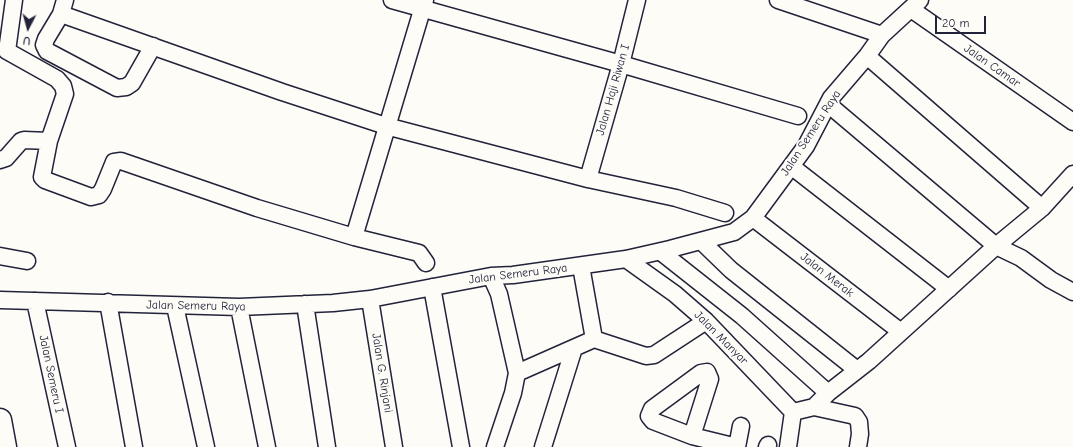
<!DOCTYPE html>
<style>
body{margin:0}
#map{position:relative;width:1073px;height:447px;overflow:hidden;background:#fdfcf7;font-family:"Comic Neue",sans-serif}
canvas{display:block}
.north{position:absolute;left:8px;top:8px;width:40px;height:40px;-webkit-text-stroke:3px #fdfcf7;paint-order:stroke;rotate:186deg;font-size:11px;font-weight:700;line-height:16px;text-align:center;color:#22223b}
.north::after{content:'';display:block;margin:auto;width:14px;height:18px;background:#22223b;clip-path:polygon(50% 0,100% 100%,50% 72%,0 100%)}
.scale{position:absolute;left:935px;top:16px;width:51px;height:18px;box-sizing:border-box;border:2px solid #22223b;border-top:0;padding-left:5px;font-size:12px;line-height:14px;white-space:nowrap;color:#22223b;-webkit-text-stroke:3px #fdfcf7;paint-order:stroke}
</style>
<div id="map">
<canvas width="1073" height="447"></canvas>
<div class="north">U</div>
<div class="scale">20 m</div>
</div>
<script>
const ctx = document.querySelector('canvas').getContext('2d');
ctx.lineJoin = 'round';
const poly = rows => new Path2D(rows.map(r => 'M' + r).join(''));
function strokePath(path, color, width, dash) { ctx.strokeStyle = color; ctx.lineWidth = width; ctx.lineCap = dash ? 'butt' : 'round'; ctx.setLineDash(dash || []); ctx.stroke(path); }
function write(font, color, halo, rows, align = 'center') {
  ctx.font = font + ' "Comic Neue",sans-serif'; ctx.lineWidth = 4; ctx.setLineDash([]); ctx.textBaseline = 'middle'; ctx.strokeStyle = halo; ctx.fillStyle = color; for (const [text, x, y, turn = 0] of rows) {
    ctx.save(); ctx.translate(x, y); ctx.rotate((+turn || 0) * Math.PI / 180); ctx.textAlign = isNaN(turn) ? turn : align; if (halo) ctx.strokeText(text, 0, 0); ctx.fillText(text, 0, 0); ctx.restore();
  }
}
const street = poly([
 [14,0,7,51,57,79,63,86,65,94,49,141],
 [65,0,61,14,282,92,386,126,588,179,676,198,725,213],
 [392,0,621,64,798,116],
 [778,0,882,35],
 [911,9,1073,122],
 [61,14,46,39,44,45,47,51,117,88,126,87,132,83,153,46],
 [867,56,1042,208],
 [828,104,996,246,1021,258,1051,280,1073,292],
 [0,160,6,158,21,141,24,140,49,141,42,177,45,180,91,197,99,195,103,189,114,162,121,161,257,208,354,237,419,253,426,263],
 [791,166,949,289],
 [588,179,621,64,637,0],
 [753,218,901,332],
 [354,237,425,0],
 [701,241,731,270,857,370],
 [661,252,742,316,828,393],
 [0,256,27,261],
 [626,259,675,294,706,321,793,412,814,407,855,416,859,422,860,434,858,447],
 [491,276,499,294,517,373,513,393,495,447],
 [432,287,461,447],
 [370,299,394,447],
 [0,300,239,307,333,303,370,299,491,276,513,275,626,259,670,249,734,232,753,218,806,146,831,98,867,56,882,35,920,0],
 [35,301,67,447],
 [108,302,134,447],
 [305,304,327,447],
 [175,306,206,447],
 [239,307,267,447],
 [594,339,646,356,654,355,706,321],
 [517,373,594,339,581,266],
 [814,407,828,393,869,361,996,246,1042,208,1073,174],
 [692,436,710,379,707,372,701,373,652,409,649,416,653,421,692,436,737,447],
 [543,447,574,348],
 [737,447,741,426],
 [767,447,768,445],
 [788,447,793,412]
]);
const secondary = poly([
 [0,420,5,447]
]);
strokePath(street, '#22223b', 19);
strokePath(secondary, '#22223b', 25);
strokePath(street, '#fdfcf7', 16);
strokePath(secondary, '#fdfcf7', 22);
write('12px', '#22223b', '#fdfcf7', [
 ["Jalan Camar",992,66,35],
 ["Jalan Haji Riwan I",613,90,-74],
 ["Jalan Semeru Raya",811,133,-57],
 ["Jalan Semeru Raya",518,274,-7],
 ["Jalan Merak",827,275,38],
 ["Jalan Semeru Raya",196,306,1],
 ["Jalan Manyar",721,338,45],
 ["Jalan G. Rinjani",382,373,81],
 ["Jalan Semeru I",51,374,78]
]);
</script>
